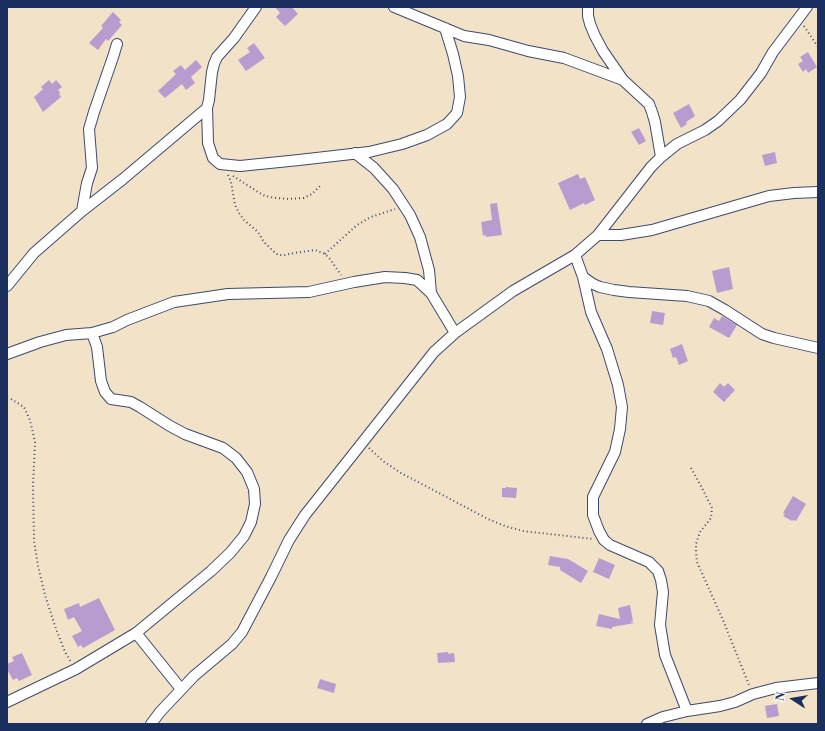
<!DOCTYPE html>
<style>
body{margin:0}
#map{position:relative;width:825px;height:731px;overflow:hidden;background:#f2e2c8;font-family:"Libre Bodoni",serif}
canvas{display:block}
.frame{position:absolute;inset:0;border:8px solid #1b2f5e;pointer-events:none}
.north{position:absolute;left:773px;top:679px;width:40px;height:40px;-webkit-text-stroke:3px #f6f6f2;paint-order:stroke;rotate:282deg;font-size:11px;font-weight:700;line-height:16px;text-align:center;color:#1b2f5e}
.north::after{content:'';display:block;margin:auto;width:14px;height:18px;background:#1b2f5e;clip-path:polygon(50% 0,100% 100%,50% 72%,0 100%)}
</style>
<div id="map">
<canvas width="825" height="731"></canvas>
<div class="frame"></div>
<div class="north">N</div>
</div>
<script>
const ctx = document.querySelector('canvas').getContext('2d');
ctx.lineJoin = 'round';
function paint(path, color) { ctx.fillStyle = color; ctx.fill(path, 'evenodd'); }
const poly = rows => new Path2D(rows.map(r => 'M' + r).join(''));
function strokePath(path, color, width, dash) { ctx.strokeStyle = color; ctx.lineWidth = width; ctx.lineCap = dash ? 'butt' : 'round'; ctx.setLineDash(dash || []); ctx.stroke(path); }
paint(poly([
 [275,7,292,7,298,14,285,26,276,17,280,13],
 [113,12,121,20,119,22,122,25,108,41,106,39,98,50,89,43,103,28,101,26],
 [254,43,265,58,246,71,238,60,250,52,247,48],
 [808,52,817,67,808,73,806,69,803,72,798,64,803,61,800,57],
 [196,60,202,67,191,77,195,83,186,90,182,84,165,98,158,91,176,74,173,71,181,65,185,70],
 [49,80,52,84,56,80,62,87,58,90,60,93,59,94,61,97,43,112,34,97,43,89,41,87],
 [689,104,695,116,686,122,687,124,681,128,673,113],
 [639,128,646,141,639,145,631,132],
 [775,152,777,163,765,166,762,155],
 [578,174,580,179,585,177,595,200,585,205,584,203,570,210,558,183],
 [497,203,502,235,486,237,486,235,483,236,481,222,492,220,490,204],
 [729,267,733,289,717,293,712,271],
 [652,311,665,313,663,325,650,323],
 [722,316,737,325,729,338,709,327,714,318,719,321],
 [682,344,688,361,679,365,676,357,673,358,670,349],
 [720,383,724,387,728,383,735,390,724,402,713,392],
 [506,487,517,488,516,498,502,497,502,488,506,488],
 [793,496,806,504,796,521,793,520,792,521,783,516,785,514,783,513],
 [550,556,568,559,588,571,581,583,560,570,560,567,548,565],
 [599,558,615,565,609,579,593,572],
 [99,598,115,630,83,648,81,645,78,647,72,636,82,631,74,617,68,620,64,609,79,603,80,607],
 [630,605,633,621,630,622,635,623,612,627,612,629,596,626,599,614,620,619,618,608],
 [448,652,448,654,454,653,455,662,438,663,437,653],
 [22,653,32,675,19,681,17,678,13,680,7,669,7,664,14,661,12,657],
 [320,679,336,684,334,693,317,688],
 [777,704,779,716,767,718,765,706]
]), '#b99ccf');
const minor = poly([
 [394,7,464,36,489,40,528,51,564,58,623,80],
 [588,7,588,16,590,24,595,36,603,51,623,80,649,104,652,112,655,122,661,157],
 [207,108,208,143,213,158,220,164,240,166,299,160,369,152,402,144,427,135,447,124,457,113,460,97,458,76,453,54,445,28],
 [355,153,374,168,393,189,410,215,420,237,429,270,431,293],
 [82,211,87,183,92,168,89,129,94,112,113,57,117,44],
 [598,235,621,235,652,230,769,196,794,193,818,192],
 [575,255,583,277,591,312,607,349,618,385,622,407,620,429,615,452,593,497,593,515,599,531,604,540,610,545,649,562,658,571,661,580,663,592,660,625,665,655,687,711],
 [583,277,593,284,600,287,614,290,629,292,687,296,709,301,725,310,762,334,774,338,818,348],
 [7,286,34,253,82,211,123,179,207,108,209,100,212,72,214,64,217,57,234,38,256,7],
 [7,354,40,342,66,335,92,333,113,327,127,320,174,302,228,294,309,292,354,282,385,277,405,278,417,280,431,293,455,333],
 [136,633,181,689],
 [7,702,76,669,136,633,211,571,230,553,244,536,251,522,255,504,254,489,247,472,236,458,223,448,185,434,170,426,140,407,131,402,111,399,105,392,101,381,97,347,92,333],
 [151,724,160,712,194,676,232,644,242,632,271,577,289,540,305,515,434,352,455,333,513,291,575,255,598,235,651,167,661,157,677,144,705,130,718,121,740,100,761,73,773,52,807,7],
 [647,724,663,717,687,711,720,706,735,702,753,694,776,688,818,683]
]);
strokePath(minor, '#3b4a6e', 12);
strokePath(poly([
 [804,26,818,47],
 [228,175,231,182,235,205,239,213,244,220,258,232,264,242,272,250,278,255,285,255,294,253,315,250,325,254,330,259,341,275],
 [233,176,258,192,265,196,276,198,289,199,304,198,312,194,321,185],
 [325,254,357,225,371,217,395,209],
 [7,399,11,399,24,407,30,420,35,442,33,486,34,540,38,566,45,595,55,626,65,652,71,662],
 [369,448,383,461,401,473,488,519,505,526,523,531,593,539],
 [691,468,702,488,712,508,711,518,700,532,696,544,696,552,697,562,723,620,749,685]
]), '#3b4a6e', 2, [1, 3]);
strokePath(minor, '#fff', 10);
</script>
